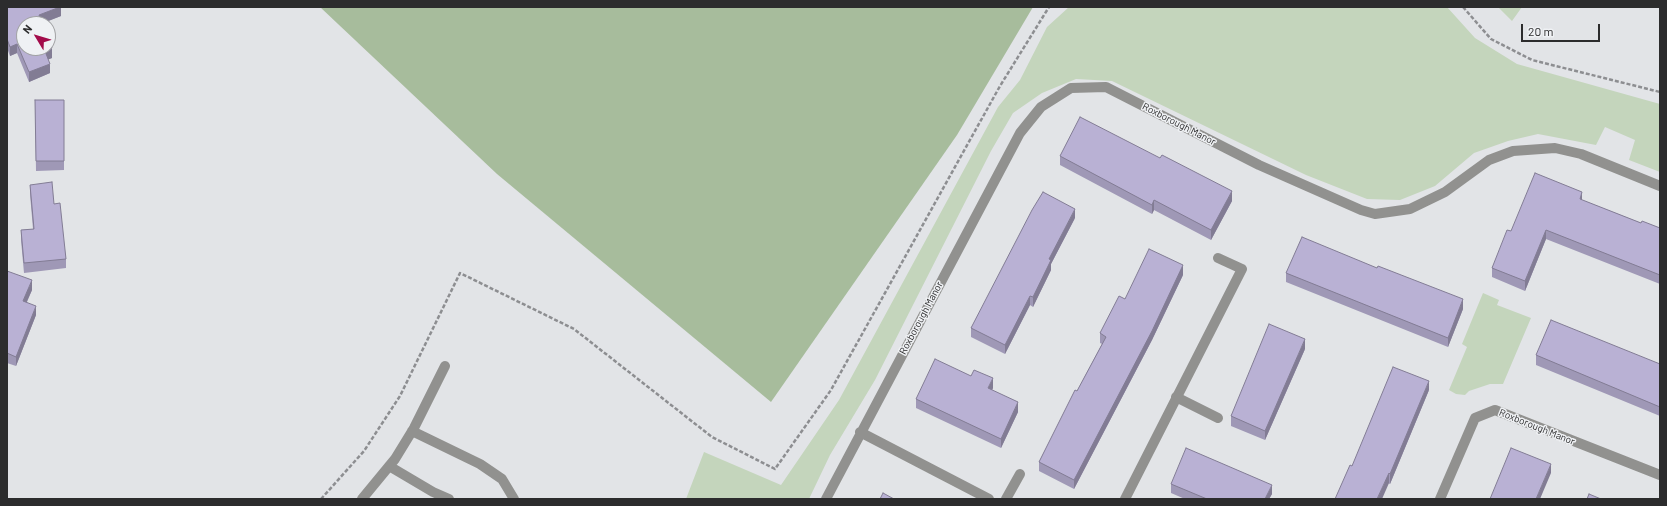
<!DOCTYPE html>
<style>
body{margin:0}
#map{position:relative;width:1667px;height:506px;overflow:hidden;background:#e2e4e7;font-family:Barlow,sans-serif}
canvas{display:block}
.frame{position:absolute;inset:0;border:8px solid #2c2c2d;pointer-events:none}
.north{position:absolute;left:16px;top:16px;width:40px;height:40px;box-sizing:border-box;background:#eff1f4;border:1px solid #a1a2a4;border-radius:50%;rotate:308deg;font-size:11px;font-weight:700;line-height:16px;text-align:center;color:#2c2c2d}
.north::after{content:'';display:block;margin:auto;width:14px;height:18px;background:#a20b4a;clip-path:polygon(50% 0,100% 100%,50% 72%,0 100%)}
.scale{position:absolute;left:1521px;top:24px;width:79px;height:18px;box-sizing:border-box;border:2px solid #2c2c2d;border-top:0;padding-left:5px;font-size:12px;line-height:14px;white-space:nowrap;color:#2c2c2d;-webkit-text-stroke:3px #eff1f4;paint-order:stroke}
</style>
<div id="map">
<canvas width="1667" height="506"></canvas>
<div class="frame"></div>
<div class="north">N</div>
<div class="scale">20 m</div>
</div>
<script>
const ctx = document.querySelector('canvas').getContext('2d');
ctx.lineJoin = 'round';
function paint(path, color) { ctx.fillStyle = color; ctx.fill(path, 'evenodd'); }
const poly = rows => new Path2D(rows.map(r => 'M' + r).join(''));
function strokePath(path, color, width, dash) { ctx.strokeStyle = color; ctx.lineWidth = width; ctx.lineCap = dash ? 'butt' : 'round'; ctx.setLineDash(dash || []); ctx.stroke(path); }
function write(font, color, halo, rows, align = 'center') {
  ctx.font = font + ' Barlow,sans-serif'; ctx.lineWidth = 3; ctx.setLineDash([]); ctx.textBaseline = 'middle'; ctx.strokeStyle = halo; ctx.fillStyle = color; for (const [text, x, y, turn = 0] of rows) {
    ctx.save(); ctx.translate(x, y); ctx.rotate((+turn || 0) * Math.PI / 180); ctx.textAlign = isNaN(turn) ? turn : align; if (halo) ctx.strokeText(text, 0, 0); ctx.fillText(text, 0, 0); ctx.restore();
  }
}
paint(poly([
 [1069,7,1447,7,1475,38,1517,64,1660,104,1660,172,1629,160,1635,140,1605,127,1596,145,1538,134,1508,141,1474,153,1435,186,1400,200,1367,199,1306,175,1112,81,1076,79,1042,93,1013,113,991,151,875,380,830,455,809,499,686,499,704,452,781,485,839,400,998,107,1020,80,1047,27],
 [1498,7,1522,7,1512,21],
 [1483,293,1499,300,1497,305,1531,318,1503,384,1490,384,1469,391,1465,395,1456,394,1449,390,1467,347,1462,344]
]), '#c4d5bc');
paint(poly([
 [320,7,1033,7,957,135,771,402,497,174]
]), '#a7bc9c');
strokePath(poly([
 [1463,7,1491,39,1532,60,1660,92],
 [321,499,364,451,400,396,460,273,574,329,712,437,775,469,831,390,1000,86,1049,7]
]), '#8d8e91', 2.5, [4, 2]);
strokePath(poly([
 [1176,397,1218,418]
]), '#91918f', 10);
strokePath(poly([
 [412,431,480,464,502,479,514,499],
 [860,432,989,499],
 [389,466,433,492,449,499],
 [362,499,395,459,414,428,445,366],
 [826,499,1020,133,1041,107,1071,88,1106,87,1259,165,1361,210,1375,214,1410,209,1445,192,1489,160,1513,151,1555,148,1581,154,1660,186],
 [1006,499,1020,474],
 [1125,499,1242,269,1218,258],
 [1440,499,1475,418,1495,410,1660,475]
]), '#91918f', 10);
paint(poly([
 [7,7,61,7,61,16,42,23,52,58,48,59,50,73,29,82,17,53,10,56,7,48],
 [35,100,64,100,64,170,36,171],
 [1060,156,1232,201,1211,240,1154,210,1152,214,1060,165],
 [30,185,54,204,66,259,66,268,24,273,21,240,21,230,33,229,30,194],
 [1582,200,1641,223,1660,228,1660,284,1546,239,1525,291,1492,277,1492,268,1511,231],
 [1075,218,1051,264,1051,270,1033,307,1030,305,1005,354,971,337,971,328],
 [7,271,32,290,27,302,36,315,16,366,7,363],
 [1286,273,1463,309,1448,347,1286,282],
 [1183,275,1152,340,1074,489,1039,471,1039,462,1077,391,1102,344,1100,343,1100,333,1125,299],
 [1305,349,1265,440,1231,426,1231,416],
 [1536,355,1660,364,1660,416,1536,365],
 [993,388,992,390,1018,412,1001,448,916,408,916,399],
 [1429,390,1390,484,1352,466],
 [1171,484,1272,494,1269,499,1185,499,1171,493]
]), '#9f98b6');
paint(poly([
 [60,7,61,7,61,16,41,24,39,15],
 [17,44,17,53,10,56,10,47],
 [52,48,52,58,45,61,45,51],
 [50,64,50,73,29,82,29,72],
 [1232,191,1232,201,1211,240,1211,230],
 [1582,192,1582,202,1580,199],
 [1154,200,1154,210,1152,214,1152,205],
 [1075,209,1075,218,1051,264,1051,270,1033,307,1033,297,1049,259],
 [1546,230,1546,239,1525,291,1525,281],
 [1183,265,1183,275,1152,340,1074,489,1074,480],
 [32,280,32,290,23,310,23,301],
 [1030,296,1030,305,1005,354,1005,345],
 [1463,299,1463,309,1448,347,1448,338],
 [36,306,36,315,16,366,16,357],
 [1305,339,1305,349,1265,440,1265,431],
 [993,378,993,388,988,398,988,388],
 [1429,381,1429,390,1390,484,1390,474],
 [1018,402,1018,412,1001,448,1001,439],
 [1551,464,1551,473,1540,499,1536,499],
 [1389,473,1389,483,1382,499,1377,499],
 [1272,485,1272,494,1269,499,1265,499]
]), '#827c94');
const building = poly([
 [7,7,60,7,39,15,42,24,24,24,24,48,48,48,48,39,52,48,45,51,50,64,29,72,17,44,10,47,7,39,7,7],
 [35,100,64,100,64,161,36,161,35,100],
 [1080,117,1160,158,1162,155,1232,191,1211,230,1154,200,1152,205,1060,156,1080,117],
 [1535,173,1582,192,1580,199,1641,223,1642,221,1660,228,1660,275,1546,230,1525,281,1492,268,1507,230,1511,231,1535,173],
 [52,182,54,204,60,203,66,259,24,263,21,230,34,229,30,185,52,182],
 [1043,192,1075,209,1049,259,1051,260,1033,297,1030,296,1005,345,971,328,1032,210,1043,192],
 [1302,237,1377,268,1378,266,1463,299,1448,338,1286,273,1302,237],
 [1149,249,1183,265,1152,331,1074,480,1039,462,1075,390,1077,391,1106,337,1100,333,1119,296,1125,299,1149,249],
 [7,271,32,280,23,301,36,306,16,357,7,353,7,271],
 [1551,320,1660,364,1660,407,1536,355,1551,320],
 [1269,324,1305,339,1265,431,1231,416,1269,324],
 [935,359,971,376,974,370,993,378,988,388,1018,402,1001,439,916,399,935,359],
 [1393,367,1429,381,1390,474,1389,473,1377,499,1335,499,1350,465,1352,466,1393,367],
 [1186,448,1272,485,1265,499,1207,499,1171,484,1186,448],
 [1511,448,1551,464,1536,499,1490,499,1511,448],
 [883,493,894,499,880,499,883,493],
 [1589,494,1601,499,1587,499,1589,494]
]);
paint(building, '#b9b1d4');
strokePath(building, '#827c94', 1);
write('10px', '#2c2c2d', '#eff1f4', [
 ["Roxborough Manor",1179,124,27],
 ["Roxborough Manor",921,318,-62],
 ["Roxborough Manor",1537,427,22]
]);
</script>
